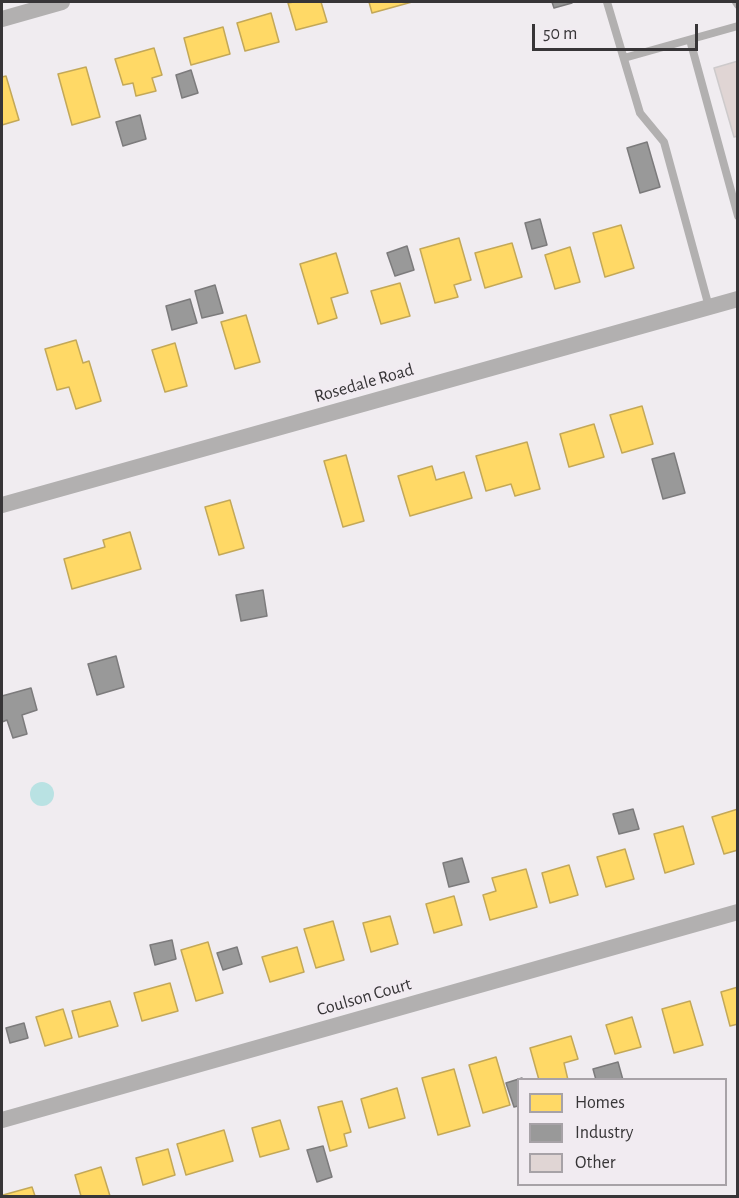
<!DOCTYPE html>
<style>
body{margin:0}
#map{position:relative;width:739px;height:1198px;overflow:hidden;background:#f0ecf0;font-family:"Alegreya Sans",sans-serif}
canvas{display:block}
.frame{position:absolute;inset:0;border:3px solid #373537;pointer-events:none}
.legend{position:absolute;left:517px;top:1078px;width:210px;height:108px;box-sizing:border-box;background:#f1ebf1;border:2px solid #a7a2a7;margin:0;padding:8px 10px;list-style:none;font-size:18px;color:#373537}
.legend li{display:flex;align-items:center;gap:12px;height:30px}
.legend b{width:30px;border:2px solid #a7a2a7}
.scale{position:absolute;left:532px;top:24px;width:166px;height:27px;box-sizing:border-box;border:3px solid #373537;border-top:0;padding-left:8px;font-size:18px;line-height:21px;white-space:nowrap;color:#373537;-webkit-text-stroke:4px #f1ebf1;paint-order:stroke}
</style>
<div id="map">
<canvas width="739" height="1198"></canvas>
<div class="frame"></div>
<ul class="legend">
<li><b style="height:16px;background:#ffd966"></b>Homes</li>
<li><b style="height:16px;background:#999"></b>Industry</li>
<li><b style="height:16px;background:#e0d5d4"></b>Other</li>
</ul>
<div class="scale">50 m</div>
</div>
<script>
const ctx = document.querySelector('canvas').getContext('2d');
ctx.lineJoin = 'round';
function paint(path, color) { ctx.fillStyle = color; ctx.fill(path, 'evenodd'); }
const poly = rows => new Path2D(rows.map(r => 'M' + r).join(''));
function strokePath(path, color, width, dash) { ctx.strokeStyle = color; ctx.lineWidth = width; ctx.lineCap = dash ? 'butt' : 'round'; ctx.setLineDash(dash || []); ctx.stroke(path); }
function write(font, color, halo, rows, align = 'center') {
  ctx.font = font + ' "Alegreya Sans",sans-serif'; ctx.lineWidth = 6; ctx.setLineDash([]); ctx.textBaseline = 'middle'; ctx.strokeStyle = halo; ctx.fillStyle = color; for (const [text, x, y, turn = 0] of rows) {
    ctx.save(); ctx.translate(x, y); ctx.rotate((+turn || 0) * Math.PI / 180); ctx.textAlign = isNaN(turn) ? turn : align; if (halo) ctx.strokeText(text, 0, 0); ctx.fillText(text, 0, 0); ctx.restore();
  }
}
paint(poly([
 '30 794a12 12 0 1 1 24 0a12 12 0 1 1-24 0Z'
]), '#b9e2e3');
const homes = poly([
 [294,2,321,2,327,22,296,30,288,3,294,2],
 [369,2,412,2,372,13,369,2],
 [271,13,279,42,245,51,237,23,271,13],
 [223,27,230,54,191,65,184,38,223,27],
 [154,48,162,75,152,78,156,91,136,96,133,83,123,85,115,59,154,48],
 [86,67,100,117,72,125,58,74,86,67],
 [6,76,19,120,2,125,2,77,6,76],
 [621,225,634,268,605,277,593,233,621,225],
 [459,238,471,280,454,285,458,297,435,303,420,249,459,238],
 [512,243,522,277,485,288,475,253,512,243],
 [570,247,580,282,555,289,545,255,570,247],
 [336,253,348,293,331,298,337,318,318,324,300,264,336,253],
 [400,283,410,316,381,324,371,291,400,283],
 [246,315,260,362,235,369,221,322,246,315],
 [76,340,83,363,89,361,101,401,76,409,69,387,57,390,45,349,76,340],
 [175,343,187,386,165,392,152,350,175,343],
 [642,406,653,444,622,453,610,415,642,406],
 [594,424,604,457,569,467,560,434,594,424],
 [527,442,540,489,515,496,511,484,486,491,476,456,527,442],
 [346,455,364,521,343,527,324,461,346,455],
 [432,466,436,480,464,472,472,498,410,516,398,476,432,466],
 [230,500,244,548,219,555,205,507,230,500],
 [130,532,141,569,72,589,64,559,105,547,103,540,130,532],
 [738,809,738,850,724,854,712,817,738,809],
 [683,826,694,864,665,873,654,834,683,826],
 [625,849,634,879,606,887,597,857,625,849],
 [569,865,578,895,550,903,542,873,569,865],
 [526,869,537,907,490,920,483,895,496,891,492,878,526,869],
 [454,896,462,925,434,933,426,904,454,896],
 [390,916,398,944,371,952,363,923,390,916],
 [333,921,344,960,316,968,304,929,333,921],
 [208,942,223,993,196,1001,181,950,208,942],
 [297,947,304,972,270,982,262,957,297,947],
 [170,983,178,1011,142,1021,134,993,170,983],
 [738,987,738,1024,730,1026,721,992,738,987],
 [110,1001,118,1026,79,1037,72,1011,110,1001],
 [690,1001,703,1045,674,1053,662,1009,690,1001],
 [63,1009,72,1038,45,1046,36,1017,63,1009],
 [632,1017,641,1047,615,1054,606,1025,632,1017],
 [571,1036,578,1059,564,1063,568,1080,539,1080,530,1048,571,1036],
 [496,1057,510,1105,483,1113,469,1065,496,1057],
 [454,1069,470,1126,438,1135,422,1078,454,1069],
 [397,1088,405,1118,369,1128,361,1099,397,1088],
 [342,1101,351,1132,344,1134,347,1146,330,1151,318,1107,342,1101],
 [280,1120,289,1149,260,1157,252,1128,280,1120],
 [224,1130,233,1161,186,1175,177,1144,224,1130],
 [168,1149,175,1175,143,1185,136,1158,168,1149],
 [101,1167,110,1196,81,1196,75,1175,101,1167],
 [32,1187,35,1196,4,1196,3,1195,32,1187]
]);
paint(homes, '#ffd966');
strokePath(homes, '#c3a858', 1.5);
const industry = poly([
 [552,2,571,2,572,3,554,8,552,2],
 [191,70,198,93,182,98,176,75,191,70],
 [140,115,146,139,123,146,116,122,140,115],
 [647,142,660,187,640,193,627,148,647,142],
 [540,219,547,245,532,249,525,223,540,219],
 [407,246,414,270,395,276,387,253,407,246],
 [215,285,223,313,202,318,195,291,215,285],
 [190,299,197,323,172,330,166,306,190,299],
 [674,453,685,493,663,499,652,459,674,453],
 [263,590,267,616,241,621,236,595,263,590],
 [116,656,124,687,97,695,88,664,116,656],
 [31,688,37,710,22,715,27,734,13,738,7,720,2,722,2,696,31,688],
 [633,809,639,829,619,834,613,814,633,809],
 [462,858,469,882,449,887,443,863,462,858],
 [172,940,176,959,155,965,150,945,172,940],
 [237,947,242,964,223,970,217,953,237,947],
 [24,1023,28,1038,10,1043,6,1028,24,1023],
 [618,1062,623,1080,596,1080,593,1069,618,1062],
 [522,1078,518,1080,518,1106,514,1107,506,1083,522,1078],
 [323,1146,332,1177,317,1182,307,1150,323,1146]
]);
paint(industry, '#999');
strokePath(industry, '#7c7b7c', 1.5);
const building = poly([
 [738,61,738,136,734,137,714,68,738,61]
]);
paint(building, '#e0d5d4');
strokePath(building, '#cdcacb', 1.5);
strokePath(poly([
 [607,2,640,113,664,142,709,307],
 [736,2,738,5],
 [690,40,738,216],
 [624,58,738,26]
]), '#b2b0b0', 8);
strokePath(poly([
 [2,19,62,2],
 [2,505,738,299],
 [2,1120,738,912]
]), '#b2b0b0', 16);
write('18px', '#373537', '#f1ebf1', [
 ["Rosedale Road",364,383,-16],
 ["Coulson Court",364,997,-16]
]);
</script>
